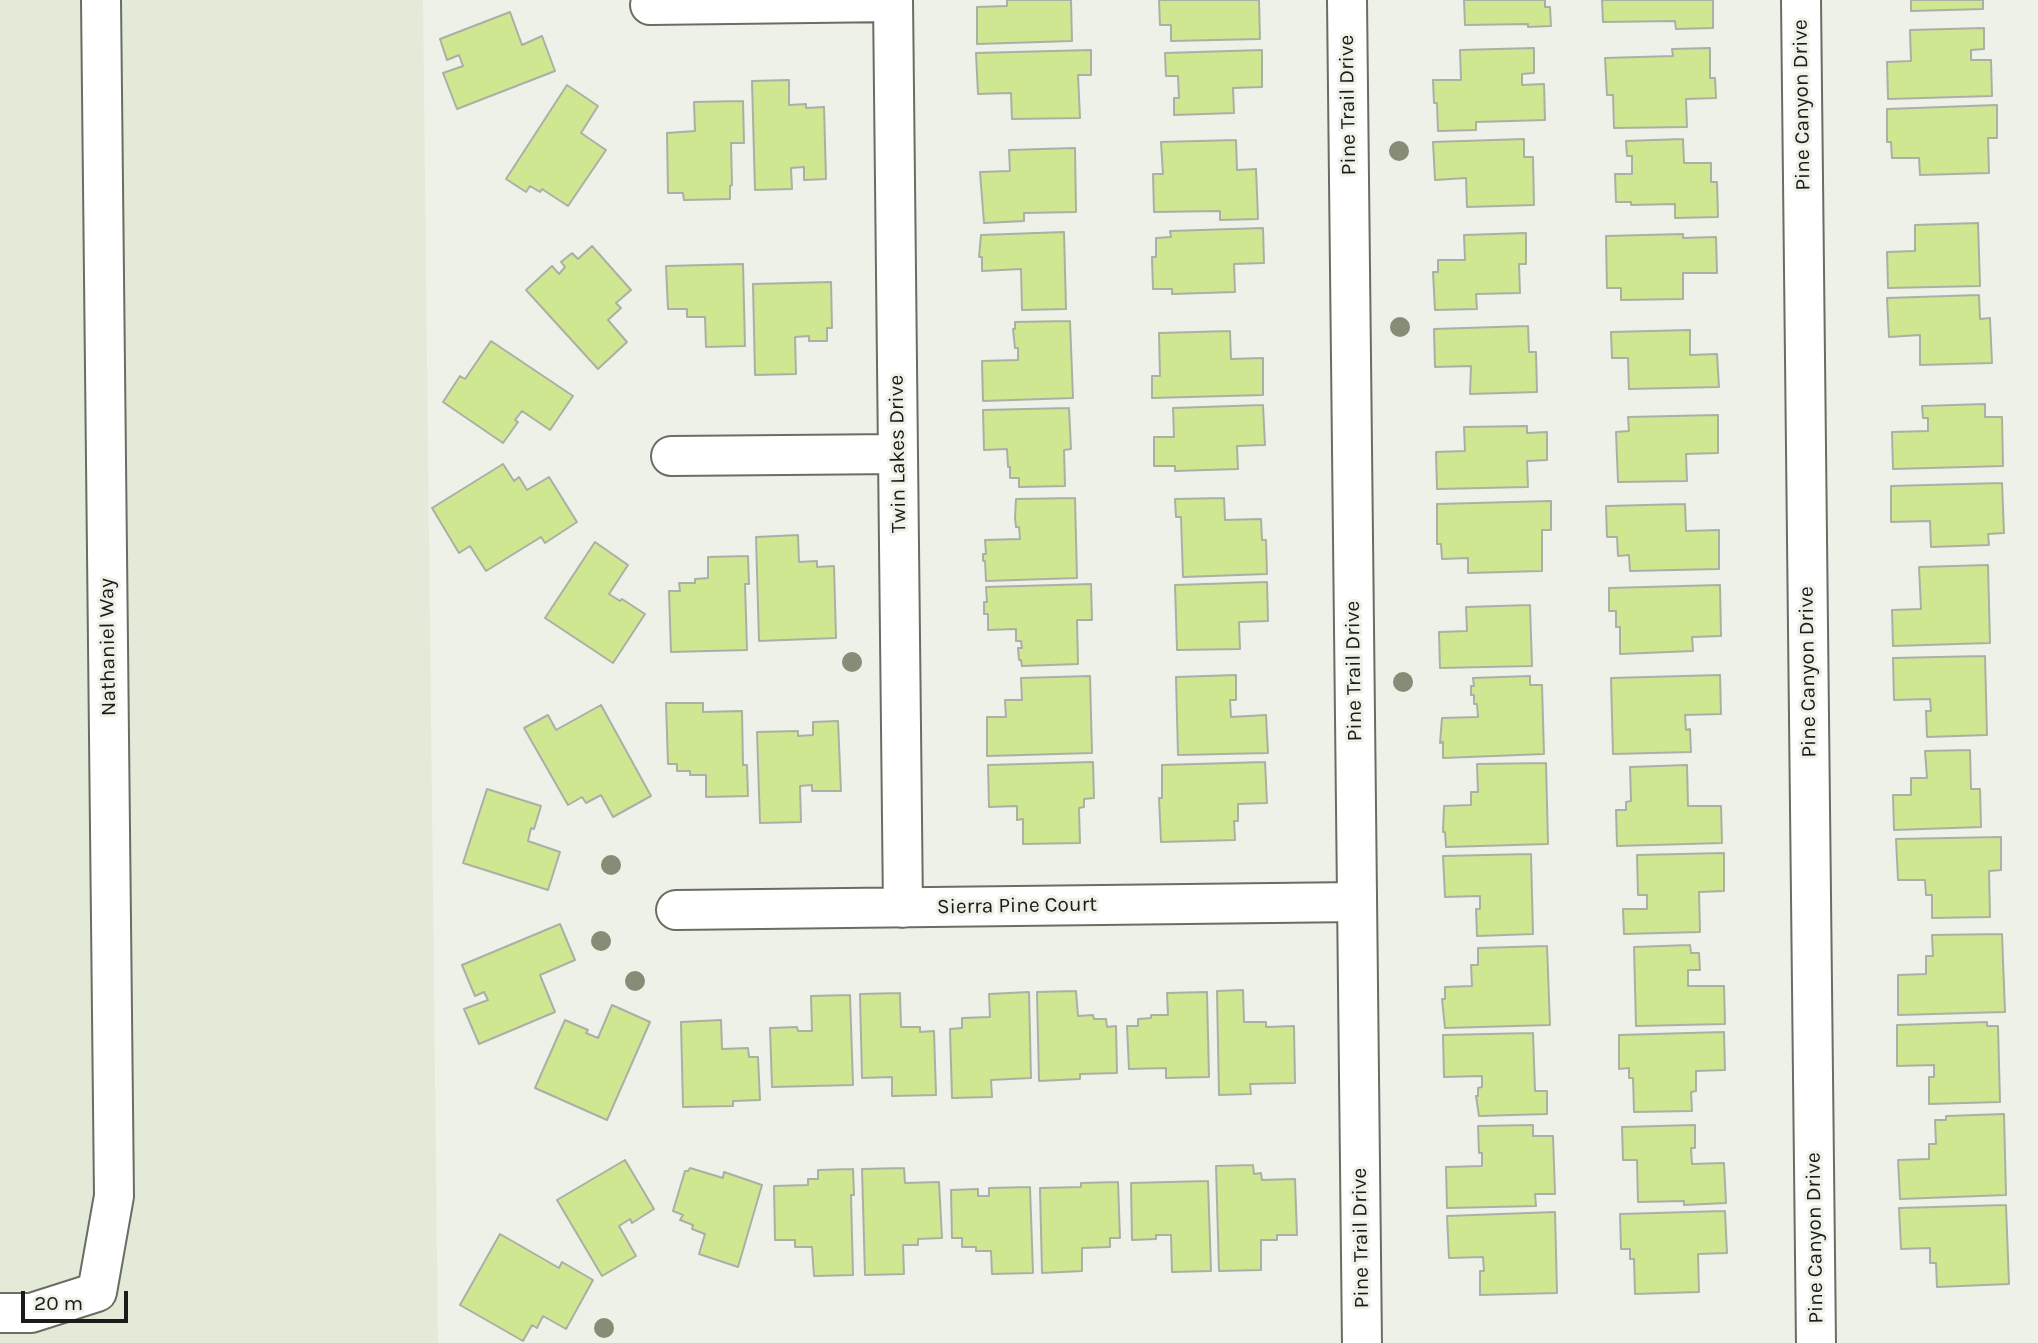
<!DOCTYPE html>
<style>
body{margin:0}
#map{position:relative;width:2038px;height:1343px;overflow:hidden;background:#eef1e7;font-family:Karla,sans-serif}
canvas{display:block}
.scale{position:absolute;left:21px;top:1291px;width:107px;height:32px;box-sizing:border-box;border:4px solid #1b1c19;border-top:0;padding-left:9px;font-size:21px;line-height:24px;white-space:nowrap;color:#1b1c19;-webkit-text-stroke:5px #eef1e7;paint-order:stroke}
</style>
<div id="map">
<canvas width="2038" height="1343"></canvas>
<div class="scale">20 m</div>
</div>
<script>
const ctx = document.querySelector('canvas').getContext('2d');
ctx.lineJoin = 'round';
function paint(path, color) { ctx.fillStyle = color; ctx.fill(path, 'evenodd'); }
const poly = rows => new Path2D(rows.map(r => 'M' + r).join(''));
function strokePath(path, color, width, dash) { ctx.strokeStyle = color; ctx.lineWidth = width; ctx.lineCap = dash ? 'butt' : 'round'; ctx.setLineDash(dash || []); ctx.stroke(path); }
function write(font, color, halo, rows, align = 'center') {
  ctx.font = font + ' Karla,sans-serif'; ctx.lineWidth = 6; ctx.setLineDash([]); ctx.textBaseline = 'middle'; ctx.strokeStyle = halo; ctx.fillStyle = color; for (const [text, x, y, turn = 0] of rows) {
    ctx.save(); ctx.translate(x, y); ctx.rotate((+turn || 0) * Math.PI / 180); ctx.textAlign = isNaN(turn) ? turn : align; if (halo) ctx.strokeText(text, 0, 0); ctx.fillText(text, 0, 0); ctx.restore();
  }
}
paint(poly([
 [0,0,423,0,438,1343,0,1343]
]), '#e4ead8');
const building = poly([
 [1007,0,1071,0,1072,41,977,44,977,7,1007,6,1007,0],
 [1159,0,1259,0,1260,39,1171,41,1171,25,1160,25,1159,0],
 [1464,0,1545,0,1545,7,1550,7,1551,26,1528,27,1528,24,1465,25,1464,0],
 [1602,0,1713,0,1713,28,1676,29,1675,21,1603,22,1602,0],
 [1911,0,1983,0,1983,9,1911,11,1911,0],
 [510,12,522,45,542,36,555,71,457,109,443,73,463,66,459,55,447,60,440,39,510,12],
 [1984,28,1984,49,1971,50,1971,60,1991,60,1992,96,1888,99,1887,62,1911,61,1910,30,1984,28],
 [1534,48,1534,73,1522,74,1522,85,1544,84,1545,120,1476,122,1476,130,1438,131,1437,103,1434,103,1433,80,1461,80,1460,50,1534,48],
 [1710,48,1710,78,1715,78,1716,98,1686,99,1687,127,1614,128,1613,95,1607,95,1605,58,1673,56,1672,49,1710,48],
 [1091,50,1091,75,1078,75,1080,118,1012,119,1011,93,978,94,976,53,1091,50],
 [1262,50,1262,87,1233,88,1234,113,1174,115,1174,98,1179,98,1178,76,1166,76,1165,53,1262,50],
 [789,80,789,105,806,104,806,108,824,107,826,179,804,180,804,167,791,168,792,189,755,190,752,81,789,80],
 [567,85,598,106,581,133,606,150,568,206,542,189,540,192,530,186,526,192,506,179,567,85],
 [743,101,744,143,731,143,732,185,730,186,730,199,684,200,683,193,668,193,667,133,695,131,694,102,743,101],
 [1997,105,1997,138,1988,138,1989,173,1920,175,1919,158,1892,158,1891,142,1887,142,1887,109,1997,105],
 [1524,139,1524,157,1533,157,1534,205,1467,207,1466,178,1435,180,1433,142,1524,139],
 [1683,139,1684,163,1711,163,1711,182,1717,182,1718,217,1675,218,1675,204,1631,205,1631,202,1616,202,1615,174,1632,174,1632,156,1627,156,1626,141,1683,139],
 [1236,140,1237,170,1256,169,1258,219,1220,220,1220,211,1154,212,1153,174,1163,174,1161,142,1236,140],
 [1075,148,1076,212,1024,213,1024,221,984,223,980,172,1010,171,1009,150,1075,148],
 [1978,223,1980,286,1888,288,1887,252,1915,251,1915,225,1978,223],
 [1263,228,1264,263,1234,264,1235,292,1172,294,1172,289,1153,289,1152,257,1156,257,1156,238,1171,237,1170,231,1263,228],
 [1064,232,1066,309,1022,310,1021,269,982,271,982,257,979,257,981,235,1064,232],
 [1526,233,1526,264,1519,264,1520,293,1476,294,1477,309,1435,310,1433,272,1438,272,1438,260,1465,260,1464,235,1526,233],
 [1683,234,1683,238,1716,237,1717,273,1683,273,1683,299,1621,300,1621,288,1607,288,1606,236,1683,234],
 [592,246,631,290,616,303,621,308,608,320,627,342,598,369,526,290,552,266,559,274,565,267,561,262,572,253,578,259,592,246],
 [743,264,745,346,706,347,705,317,687,317,687,309,668,309,666,266,743,264],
 [831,282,832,328,827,328,827,341,809,341,809,336,795,337,796,374,755,375,753,284,831,282],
 [1979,295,1980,319,1990,318,1992,363,1920,365,1920,335,1889,337,1887,298,1979,295],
 [1070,321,1073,398,983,401,982,361,1018,360,1018,348,1015,348,1014,339,1013,329,1015,329,1015,322,1070,321],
 [1528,326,1529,352,1536,352,1537,392,1470,394,1471,366,1435,367,1434,329,1528,326],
 [1690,330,1690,355,1717,354,1719,387,1629,389,1628,358,1612,358,1611,332,1690,330],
 [1230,331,1231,359,1263,358,1263,395,1152,398,1152,376,1160,376,1159,333,1230,331],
 [491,341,573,396,550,430,522,411,515,420,518,422,503,443,443,402,460,376,465,379,491,341],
 [1985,404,1985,417,2002,417,2003,466,1893,469,1892,432,1928,431,1928,418,1923,418,1922,406,1985,404],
 [1263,405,1265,445,1237,446,1238,469,1175,471,1175,466,1154,466,1154,437,1174,437,1173,408,1263,405],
 [1069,408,1071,449,1064,450,1065,486,1019,487,1019,478,1010,478,1010,467,1008,467,1007,449,984,450,983,410,1069,408],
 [1718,415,1718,453,1686,454,1687,481,1618,482,1616,432,1629,431,1628,417,1718,415],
 [1527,426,1527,433,1547,432,1547,460,1527,461,1528,487,1437,489,1436,452,1465,451,1464,427,1527,426],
 [503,464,514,481,519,477,527,490,549,477,577,522,545,543,541,537,486,571,470,546,459,553,432,508,503,464],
 [2002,483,2004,533,1988,534,1989,545,1931,547,1930,521,1891,522,1891,486,2002,483],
 [1075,498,1077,578,986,581,985,561,983,561,983,554,986,554,985,540,1020,539,1019,527,1016,527,1015,518,1016,499,1075,498],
 [1224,498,1225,520,1261,519,1262,540,1266,540,1267,574,1183,577,1181,517,1176,517,1175,499,1224,498],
 [1551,501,1551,530,1542,530,1542,571,1468,573,1468,558,1442,559,1441,544,1437,544,1437,504,1551,501],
 [1685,504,1686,531,1719,530,1719,569,1630,571,1629,555,1618,556,1617,537,1607,537,1606,506,1685,504],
 [798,535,799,562,817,561,817,567,834,566,836,638,759,641,756,537,798,535],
 [595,542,628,565,609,594,620,601,622,599,645,614,613,663,545,618,595,542],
 [748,556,749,584,745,584,747,650,671,652,669,591,680,591,679,583,695,583,695,579,708,578,708,557,748,556],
 [1988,565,1990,643,1893,646,1892,610,1921,609,1919,567,1988,565],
 [1267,582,1268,621,1239,622,1240,649,1177,650,1175,585,1267,582],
 [1091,584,1092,620,1077,620,1078,664,1022,666,1021,660,1019,660,1018,648,1022,648,1021,641,1016,641,1016,629,988,630,988,614,984,614,984,602,987,602,986,587,1091,584],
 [1720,585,1721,636,1692,637,1693,651,1620,654,1620,627,1616,627,1616,611,1609,611,1609,588,1720,585],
 [1530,605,1532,666,1440,668,1439,632,1467,631,1466,607,1530,605],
 [1985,656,1987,735,1927,737,1926,711,1931,711,1930,699,1894,700,1893,658,1985,656],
 [1236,675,1236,700,1230,700,1231,717,1266,715,1268,753,1178,755,1176,677,1236,675],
 [1720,675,1721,714,1685,715,1686,730,1690,729,1691,752,1613,754,1611,678,1720,675],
 [1090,676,1092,753,987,756,987,717,1006,717,1005,700,1022,700,1021,678,1090,676],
 [1530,676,1530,685,1542,685,1544,754,1443,758,1443,742,1440,743,1442,718,1478,717,1477,704,1474,704,1474,695,1471,695,1471,686,1474,686,1473,678,1530,676],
 [666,703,703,703,703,712,742,711,743,765,747,765,748,796,706,797,706,775,690,775,690,771,677,771,677,764,668,764,666,703],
 [601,705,651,796,613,817,601,795,586,803,582,797,568,805,524,728,548,715,556,730,601,705],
 [838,721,841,791,812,791,812,785,800,786,801,822,760,823,757,732,798,731,798,736,813,735,813,722,838,721],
 [1970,750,1971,789,1980,789,1981,827,1894,830,1893,795,1911,795,1911,778,1927,778,1925,751,1970,750],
 [1093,762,1094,798,1084,799,1084,807,1079,808,1080,843,1023,844,1023,819,1017,820,1017,806,989,807,988,765,1093,762],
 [1265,762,1267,803,1238,804,1238,821,1234,821,1235,840,1161,842,1159,798,1162,798,1162,765,1265,762],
 [1546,763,1548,844,1446,847,1445,832,1443,832,1444,806,1471,805,1471,792,1478,792,1477,764,1546,763],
 [1687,765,1688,806,1721,806,1722,843,1617,846,1616,810,1626,810,1626,802,1631,801,1630,767,1687,765],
 [487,789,541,806,534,829,531,828,528,841,560,852,548,890,463,863,487,789],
 [2001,837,2001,870,1989,871,1990,917,1932,918,1932,895,1926,895,1925,880,1898,880,1896,839,2001,837],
 [1724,853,1724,891,1699,892,1700,932,1624,934,1623,909,1647,909,1647,895,1638,895,1637,855,1724,853],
 [1531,854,1533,934,1477,936,1476,909,1480,909,1480,896,1445,897,1443,856,1531,854],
 [560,924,575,960,540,975,555,1012,479,1044,464,1009,488,1000,484,992,475,996,462,965,560,924],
 [2002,934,2005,1012,1898,1015,1898,975,1926,974,1926,956,1933,956,1932,935,2002,934],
 [1690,945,1691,953,1699,953,1700,970,1688,970,1688,986,1724,986,1725,1024,1636,1026,1634,947,1690,945],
 [1547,946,1550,1025,1445,1028,1442,999,1445,999,1445,987,1472,986,1471,965,1478,965,1478,948,1547,946],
 [1243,990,1244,1022,1266,1022,1266,1027,1294,1026,1295,1083,1250,1084,1251,1094,1219,1095,1217,991,1243,990],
 [1076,991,1078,1016,1093,1015,1094,1019,1106,1019,1107,1027,1116,1026,1117,1073,1080,1074,1080,1079,1039,1081,1037,992,1076,991],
 [1029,992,1031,1078,991,1080,992,1097,952,1098,950,1029,962,1028,962,1018,990,1017,989,994,1029,992],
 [1207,992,1209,1077,1166,1078,1166,1068,1129,1069,1127,1026,1138,1026,1138,1019,1151,1018,1151,1015,1168,1015,1167,993,1207,992],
 [900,993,901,1027,920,1027,920,1032,934,1031,936,1095,892,1096,892,1077,862,1078,860,994,900,993],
 [850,995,853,1085,772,1087,770,1028,797,1027,798,1031,812,1031,811,996,850,995],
 [612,1005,650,1022,607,1120,535,1088,565,1020,588,1030,586,1033,598,1038,612,1005],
 [721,1020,722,1049,748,1048,749,1057,758,1057,760,1100,733,1101,733,1106,683,1107,681,1022,721,1020],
 [1987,1022,1987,1026,1998,1026,2000,1102,1929,1104,1929,1077,1934,1077,1934,1065,1897,1066,1897,1025,1987,1022],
 [1724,1032,1725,1070,1696,1071,1696,1091,1691,1092,1692,1111,1634,1112,1633,1078,1629,1078,1629,1068,1619,1069,1619,1035,1724,1032],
 [1533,1033,1535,1091,1547,1091,1547,1114,1479,1116,1476,1096,1478,1096,1478,1088,1482,1087,1482,1076,1444,1077,1443,1035,1533,1033],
 [2004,1114,2006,1195,1900,1199,1898,1160,1929,1159,1929,1144,1936,1144,1935,1120,1946,1120,1946,1116,2004,1114],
 [1533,1125,1533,1136,1553,1136,1555,1194,1535,1194,1536,1206,1447,1208,1446,1167,1482,1166,1482,1153,1479,1153,1478,1126,1533,1125],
 [1695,1125,1695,1148,1691,1148,1692,1164,1724,1163,1726,1203,1684,1205,1684,1201,1638,1202,1637,1160,1623,1160,1622,1127,1695,1125],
 [625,1160,654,1209,632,1223,630,1219,619,1226,636,1256,602,1276,557,1200,625,1160],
 [1253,1165,1254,1174,1261,1173,1262,1180,1295,1179,1297,1235,1277,1235,1277,1240,1261,1240,1261,1270,1219,1271,1216,1166,1253,1165],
 [690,1168,723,1178,724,1172,762,1185,738,1267,699,1254,705,1234,692,1229,693,1225,680,1220,683,1215,673,1211,685,1171,688,1171,690,1168],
 [904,1168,905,1183,939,1182,942,1238,918,1239,918,1245,903,1245,904,1274,865,1275,862,1169,904,1168],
 [853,1169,854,1195,851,1195,853,1275,814,1276,812,1247,795,1247,795,1240,775,1240,774,1186,808,1185,808,1179,818,1179,818,1170,853,1169],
 [1208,1181,1211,1271,1172,1272,1171,1235,1156,1235,1156,1239,1132,1240,1131,1183,1208,1181],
 [1118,1182,1120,1238,1110,1238,1110,1247,1082,1248,1082,1271,1042,1273,1040,1188,1081,1187,1081,1183,1118,1182],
 [1030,1187,1033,1273,992,1274,991,1251,976,1251,976,1247,962,1247,962,1238,952,1238,951,1190,978,1189,978,1196,989,1196,989,1188,1030,1187],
 [2006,1205,2009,1284,1937,1287,1936,1263,1930,1263,1930,1248,1901,1249,1899,1208,2006,1205],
 [1725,1211,1727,1253,1698,1254,1699,1292,1635,1294,1634,1259,1630,1259,1630,1249,1621,1249,1620,1214,1725,1211],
 [1555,1212,1557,1293,1480,1295,1480,1271,1484,1271,1483,1257,1449,1258,1447,1216,1555,1212],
 [500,1234,559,1268,562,1262,593,1280,566,1329,543,1316,537,1328,532,1325,523,1341,460,1305,500,1234]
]);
paint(building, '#cfe791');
strokePath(building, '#acafa6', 2);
const minor = poly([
 [893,0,903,908],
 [1347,0,1362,1343],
 [1801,0,1816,1343],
 [650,5,893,2],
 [671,456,898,454],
 [676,910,1357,902],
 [0,1313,31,1313,97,1292,114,1196,101,0]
]);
strokePath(minor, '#6a6d64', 42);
strokePath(minor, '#fff', 38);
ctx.fillStyle = '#868c75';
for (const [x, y] of [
 [1399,151],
 [1400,327],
 [852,662],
 [1403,682],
 [611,865],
 [601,941],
 [635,981],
 [604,1328]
]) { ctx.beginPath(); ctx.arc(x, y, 10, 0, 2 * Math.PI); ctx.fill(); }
write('21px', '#1b1c19', '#eef1e7', [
 ["Pine Trail Drive",1348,105,-91],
 ["Pine Canyon Drive",1802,105,-91],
 ["Twin Lakes Drive",898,454,-91],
 ["Nathaniel Way",108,647,-91],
 ["Pine Trail Drive",1354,671,-91],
 ["Pine Canyon Drive",1808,672,-91],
 ["Sierra Pine Court",1017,906,-1],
 ["Pine Trail Drive",1361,1238,-91],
 ["Pine Canyon Drive",1815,1238,-91]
]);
</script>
